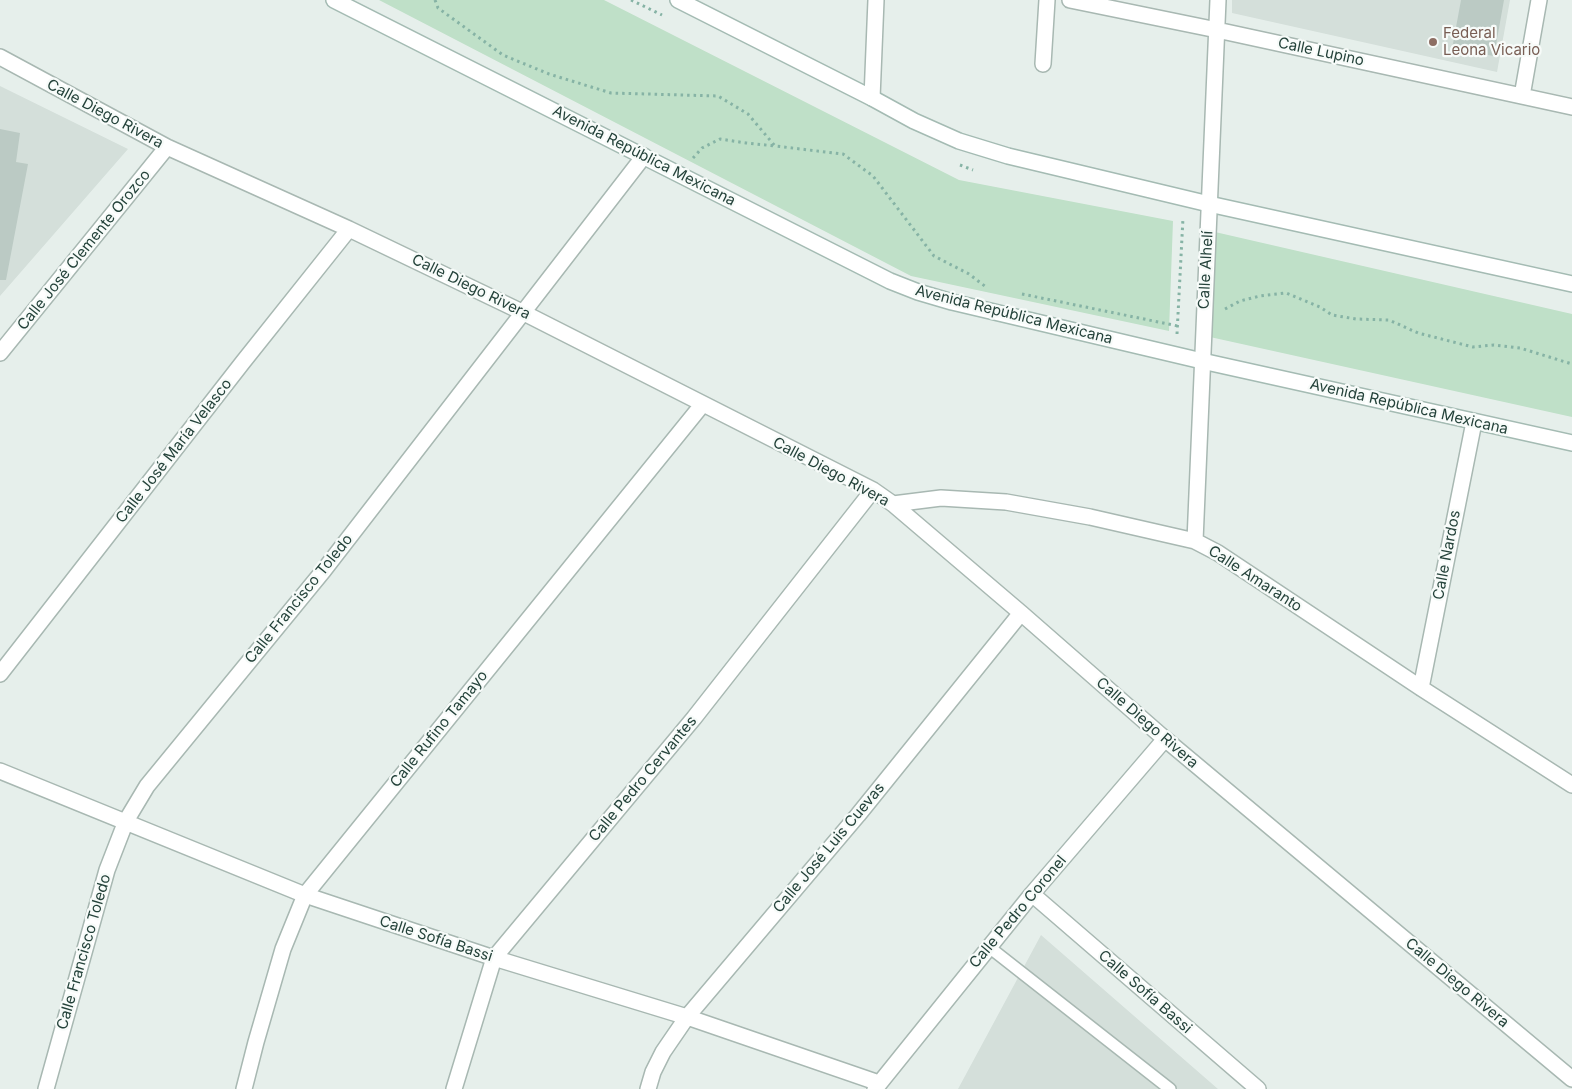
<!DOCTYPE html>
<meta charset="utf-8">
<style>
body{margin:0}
canvas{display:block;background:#e6efeb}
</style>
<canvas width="1572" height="1089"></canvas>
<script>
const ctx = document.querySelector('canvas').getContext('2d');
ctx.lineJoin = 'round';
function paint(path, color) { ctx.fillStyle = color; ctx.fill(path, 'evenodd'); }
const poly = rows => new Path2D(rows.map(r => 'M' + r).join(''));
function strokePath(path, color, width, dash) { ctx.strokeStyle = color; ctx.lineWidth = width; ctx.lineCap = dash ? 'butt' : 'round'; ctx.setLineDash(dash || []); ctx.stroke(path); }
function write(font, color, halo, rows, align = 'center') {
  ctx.font = font + ' Inter,sans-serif'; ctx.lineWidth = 4.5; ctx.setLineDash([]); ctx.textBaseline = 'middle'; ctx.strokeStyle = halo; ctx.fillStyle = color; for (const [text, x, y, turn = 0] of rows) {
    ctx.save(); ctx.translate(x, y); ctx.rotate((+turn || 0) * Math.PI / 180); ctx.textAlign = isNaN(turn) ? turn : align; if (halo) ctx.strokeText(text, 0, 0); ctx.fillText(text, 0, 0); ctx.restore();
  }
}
paint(poly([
 [1232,0,1510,0,1497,72,1232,13],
 [0,86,128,149,0,296],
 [1041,935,1218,1089,958,1089]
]), '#d4dfda');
paint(poly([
 [379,0,604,0,959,180,1173,221,1169,331,911,276],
 [1215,232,1572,314,1572,417,1210,337]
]), '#bfe0c8');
paint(poly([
 [1461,0,1504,0,1494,56,1452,49],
 [0,129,20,133,16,162,28,164,6,280,0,280]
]), '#bbcac4');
const service = poly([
 [989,947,1170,1089]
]);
const minor = poly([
 [1070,0,1217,30,1572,107],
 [0,57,167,147,349,229,524,313,873,490,893,504,1021,613,1165,739,1572,1079],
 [1043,64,1047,0],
 [1522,96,1539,0],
 [872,98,876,0],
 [0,353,167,147],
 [893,504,941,498,1006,502,1090,517,1195,541,1218,553,1421,688,1572,785],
 [1195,541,1218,0],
 [0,674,243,362,349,229],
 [1421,688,1474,422],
 [0,771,305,895,494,958,687,1017,879,1083],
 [1032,894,1258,1089],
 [46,1089,107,870,126,821,147,786,324,570,644,156],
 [244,1089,256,1042,283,949,305,895,702,405],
 [454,1089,494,958,694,718,873,490],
 [648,1089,653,1072,663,1052,687,1017,858,815,1021,613],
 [875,1089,1032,894,1165,739]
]);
const secondary = poly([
 [334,0,890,281,918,292,952,302,1202,361,1572,443],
 [678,0,872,98,914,121,959,141,1008,156,1209,204,1572,284]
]);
strokePath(service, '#a8b8b2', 14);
strokePath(minor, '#a8b8b2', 18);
strokePath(secondary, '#a4bbb3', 18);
strokePath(poly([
 [435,0,438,8,503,55,549,74,611,93,718,96,748,114,775,146,843,154,873,176,934,256,969,274,986,287],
 [631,0,662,15],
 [693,158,702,148,720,139,746,143,775,146],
 [960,165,973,170],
 [1022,294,1178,326],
 [1225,309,1240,301,1260,296,1286,293,1320,307,1332,315,1356,319,1389,320,1418,333,1473,347,1494,345,1520,348,1572,364],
 [1177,334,1183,218]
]), '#86b3a5', 3, [2.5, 4]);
strokePath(service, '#fff', 11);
strokePath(minor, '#fff', 15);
strokePath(secondary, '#fff', 15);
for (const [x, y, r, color] of [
 [1433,42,5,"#8d6e63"]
]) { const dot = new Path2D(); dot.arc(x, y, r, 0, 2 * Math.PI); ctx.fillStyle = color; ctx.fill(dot); strokePath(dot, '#f7fbf9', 2); }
write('15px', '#785e54', '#f7fbf9', [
 ["Federal",1443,33],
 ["Leona Vicario",1443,50]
], 'left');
write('15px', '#24423a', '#f7fbf9', [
 ["Calle Lupino",1321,52,12],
 ["Calle Diego Rivera",105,114,28],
 ["Avenida República Mexicana",644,156,27],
 ["Calle José Clemente Orozco",84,250,-51],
 ["Calle Alhelí",1206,270,-87],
 ["Calle Diego Rivera",471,287,26],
 ["Avenida República Mexicana",1014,315,14],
 ["Avenida República Mexicana",1409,407,13],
 ["Calle José María Velasco",174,451,-52],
 ["Calle Diego Rivera",831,472,28],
 ["Calle Nardos",1447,555,-79],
 ["Calle Amaranto",1255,579,33],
 ["Calle Francisco Toledo",299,599,-51],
 ["Calle Diego Rivera",1147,723,41],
 ["Calle Rufino Tamayo",439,729,-51],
 ["Calle Pedro Cervantes",643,779,-50],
 ["Calle José Luis Cuevas",829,848,-50],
 ["Calle Pedro Coronel",1018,912,-50],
 ["Calle Sofía Bassi",436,939,18],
 ["Calle Francisco Toledo",84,952,-74],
 ["Calle Diego Rivera",1457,983,40],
 ["Calle Sofía Bassi",1145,992,41]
]);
</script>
